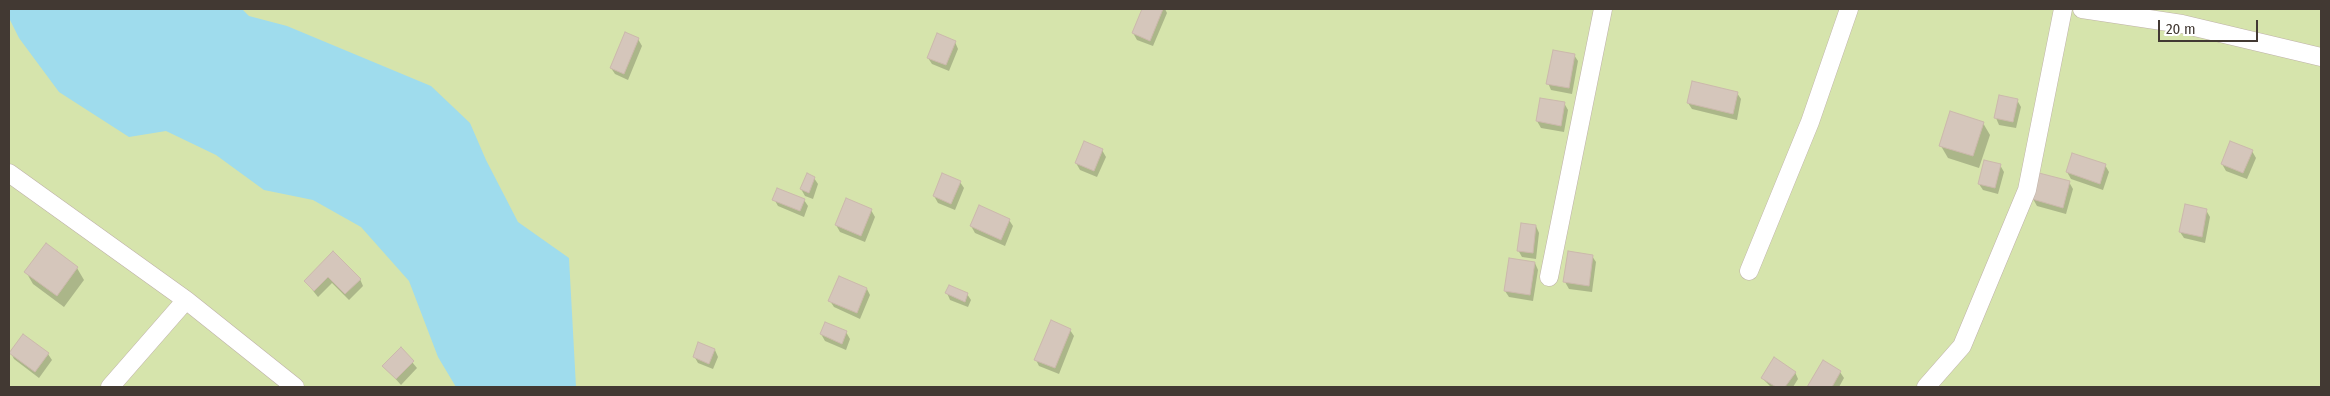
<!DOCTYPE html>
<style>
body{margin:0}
#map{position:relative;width:2330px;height:396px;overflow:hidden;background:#f1eae2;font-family:"Fira Sans Condensed",sans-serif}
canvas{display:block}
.frame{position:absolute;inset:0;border:10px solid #423933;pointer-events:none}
.scale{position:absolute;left:2158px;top:20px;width:100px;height:22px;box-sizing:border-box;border:2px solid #423933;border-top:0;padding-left:6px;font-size:15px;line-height:18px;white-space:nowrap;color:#423933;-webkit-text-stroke:4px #fff;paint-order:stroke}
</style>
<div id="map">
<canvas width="2330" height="396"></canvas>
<div class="frame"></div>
<div class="scale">20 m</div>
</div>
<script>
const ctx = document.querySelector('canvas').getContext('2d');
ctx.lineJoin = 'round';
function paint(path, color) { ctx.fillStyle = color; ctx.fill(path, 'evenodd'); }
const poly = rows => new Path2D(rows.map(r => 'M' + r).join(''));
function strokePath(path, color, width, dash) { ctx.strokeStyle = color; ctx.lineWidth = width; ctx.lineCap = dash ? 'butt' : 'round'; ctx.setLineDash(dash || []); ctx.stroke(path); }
paint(poly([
 [9,9,2321,9,2321,387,9,387]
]), '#d6e4ac');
paint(poly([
 [9,9,242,9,249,16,287,26,431,86,470,123,486,160,518,222,569,258,576,387,456,387,438,357,409,281,361,227,313,200,264,190,216,155,166,131,129,137,59,92,19,38,9,18]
]), '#9fdced');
paint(poly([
 [1144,9,1165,9,1167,13,1153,46,1137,40,1133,33],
 [638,39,642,46,628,80,615,74,611,68],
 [955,42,958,49,949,71,932,64,928,58],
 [1574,55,1578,61,1572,94,1551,90,1548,83],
 [1737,93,1741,99,1737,120,1692,109,1688,103],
 [2017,100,2021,107,2016,128,1999,125,1996,118],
 [1564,103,1568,110,1564,132,1541,128,1537,121],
 [1983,123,1990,135,1979,168,1948,158,1941,146],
 [1102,150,1106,157,1097,177,1080,170,1076,163],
 [2252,151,2256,158,2247,179,2226,171,2222,164],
 [2000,165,2004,172,1998,194,1983,190,1979,184],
 [2105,165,2109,172,2103,190,2071,179,2067,172],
 [814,178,818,184,813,199,805,196,801,189],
 [960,182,964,188,955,210,938,203,934,196],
 [2069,182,2073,189,2066,214,2037,206,2033,199],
 [774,199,804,200,808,206,804,217,778,206],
 [871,210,875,217,865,242,840,232,836,225],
 [2206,210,2210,217,2205,243,2184,238,2180,232],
 [1009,220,1013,226,1005,246,975,233,971,226],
 [1536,226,1539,233,1536,259,1522,257,1518,250],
 [333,253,360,279,363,286,349,300,332,283,318,297,306,282],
 [1592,256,1596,262,1592,292,1569,289,1565,282],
 [1535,263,1538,270,1533,301,1509,297,1505,291],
 [77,268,84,280,64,307,33,284,26,272],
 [867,289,870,295,860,319,834,307,830,301],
 [947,293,967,294,971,300,968,307,950,300],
 [1070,330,1074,336,1059,374,1039,366,1036,360],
 [846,332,850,339,846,350,825,341,821,334],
 [699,344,715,350,718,357,713,369,698,363,694,356],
 [401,349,417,368,401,385,384,366],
 [11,353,48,354,52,360,39,378,14,359],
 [1824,362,1840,372,1844,378,1839,387,1808,387],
 [1795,372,1798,379,1793,387,1771,387,1762,378]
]), '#0003');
const building = poly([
 [1142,9,1163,9,1150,41,1132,33,1142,9],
 [625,32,639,38,624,74,610,68,625,32],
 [937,33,956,41,946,65,927,58,937,33],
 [1553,50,1575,54,1569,88,1546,84,1553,50],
 [1692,81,1738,92,1733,114,1687,103,1692,81],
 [1999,95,2018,99,2013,122,1994,118,1999,95],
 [1540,98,1565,102,1561,126,1536,121,1540,98],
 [1950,111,1984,122,1973,156,1939,146,1950,111],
 [1084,141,1103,149,1094,171,1075,163,1084,141],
 [2230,141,2253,150,2243,173,2221,164,2230,141],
 [2072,153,2106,164,2100,184,2066,172,2072,153],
 [1984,160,2001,164,1995,188,1978,184,1984,160],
 [807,173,815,177,809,193,800,189,807,173],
 [942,173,961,181,951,204,933,196,942,173],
 [2039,173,2070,181,2063,208,2032,199,2039,173],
 [777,188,805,199,800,211,772,200,777,188],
 [846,198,872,209,861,236,835,225,846,198],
 [2185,204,2207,209,2202,237,2179,232,2185,204],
 [979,205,1010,219,1001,240,970,226,979,205],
 [1521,223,1536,225,1533,253,1517,251,1521,223],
 [46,243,78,267,57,296,24,272,46,243],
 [333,251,361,279,345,294,328,277,314,291,304,281,333,251],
 [1568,251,1593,255,1589,286,1563,282,1568,251],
 [1509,258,1535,262,1530,295,1504,291,1509,258],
 [839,276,867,288,857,313,828,301,839,276],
 [949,285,968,293,965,302,945,293,949,285],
 [1051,320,1071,329,1055,368,1034,360,1051,320],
 [825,322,847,331,842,344,820,334,825,322],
 [23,334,49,353,35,372,9,353,23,334],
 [698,342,715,349,709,364,693,357,698,342],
 [401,347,414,361,396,379,382,366,401,347],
 [1774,357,1796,372,1785,387,1776,387,1761,378,1774,357],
 [1823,360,1841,371,1832,387,1807,387,1823,360]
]);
paint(building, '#d5c6bb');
strokePath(building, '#ccb9ac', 1);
const lane = poly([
 [2082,9,2182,24,2321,57],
 [9,173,186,300,295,387],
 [1749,271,1810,122,1849,9],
 [1549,277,1603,9],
 [110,387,186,300],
 [1926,387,1962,346,2027,190,2063,9]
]);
strokePath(lane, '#bfb2a9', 19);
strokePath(lane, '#fff', 18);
</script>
